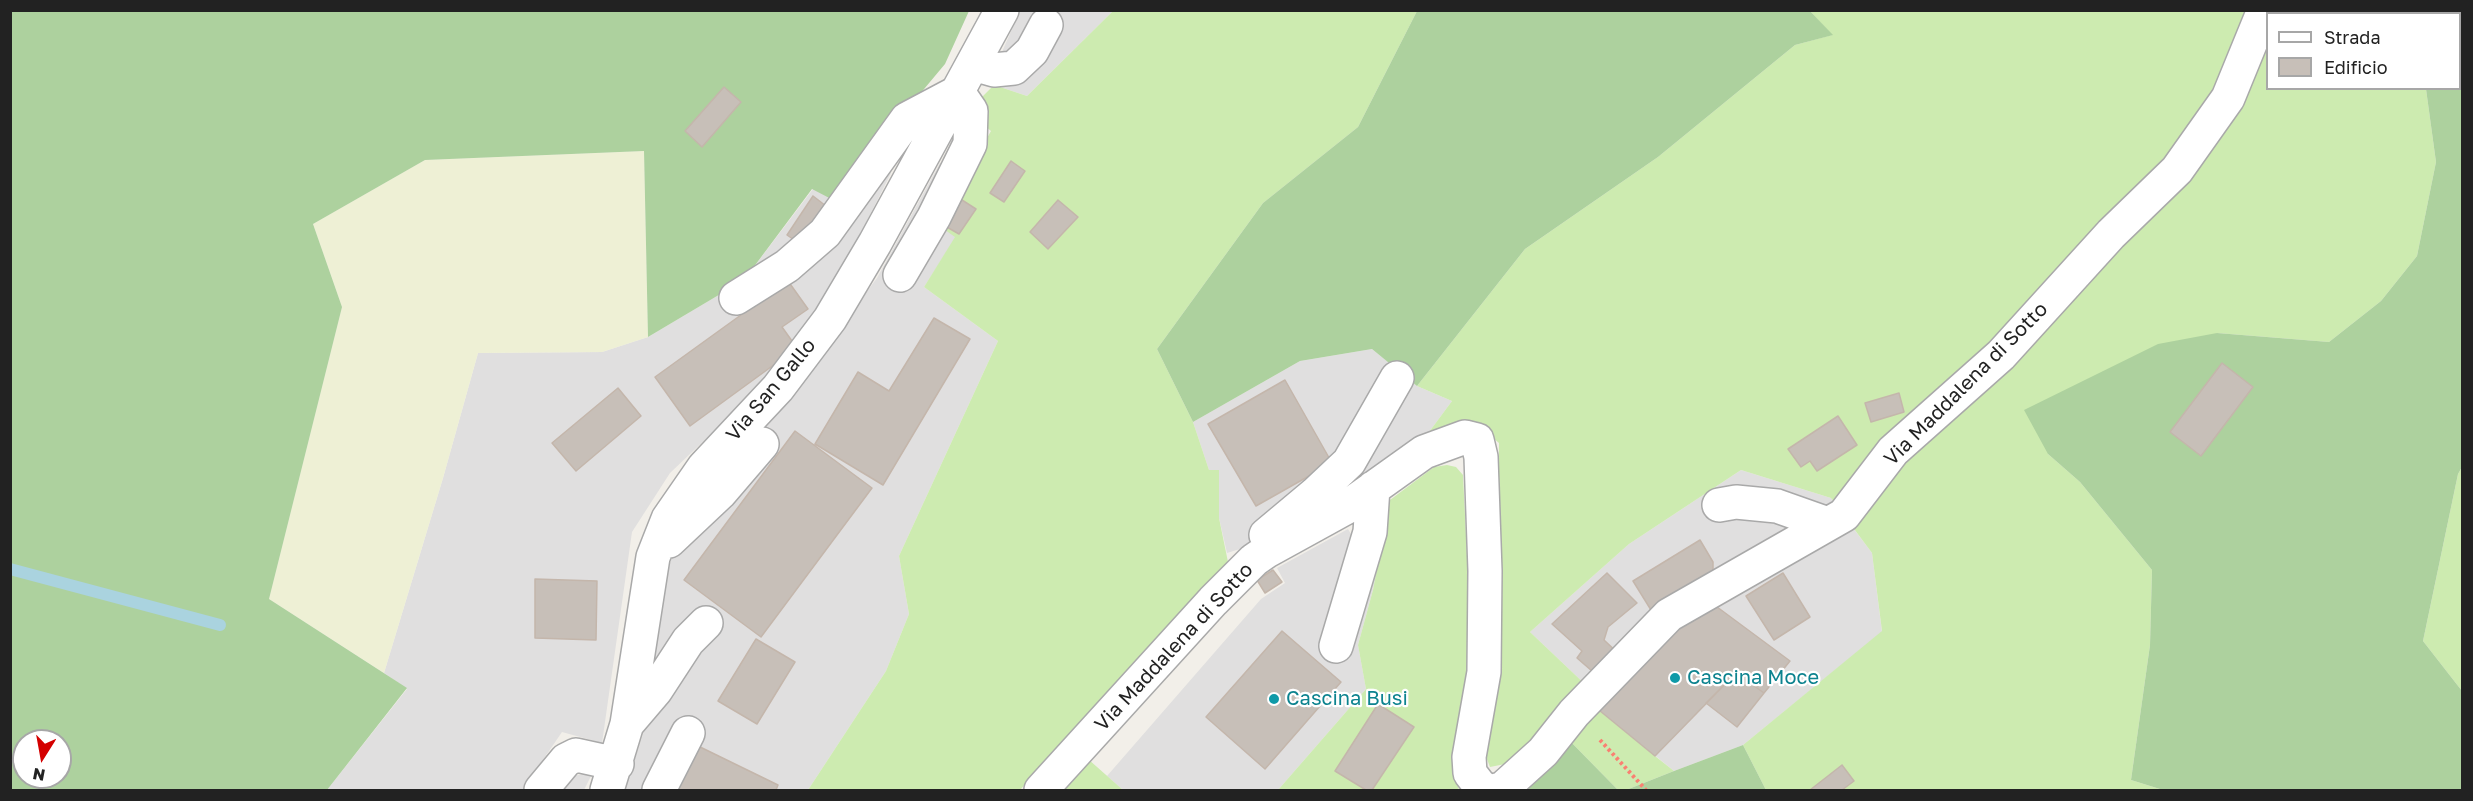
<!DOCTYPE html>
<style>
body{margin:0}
#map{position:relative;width:2473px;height:801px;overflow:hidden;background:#f2efe9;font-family:"Golos Text",sans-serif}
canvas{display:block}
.frame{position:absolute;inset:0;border:12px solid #222;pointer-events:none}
.legend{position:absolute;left:2266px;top:12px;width:195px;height:78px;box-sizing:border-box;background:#fff;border:2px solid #a7a7a7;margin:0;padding:8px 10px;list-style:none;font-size:18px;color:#222}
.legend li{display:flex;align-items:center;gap:12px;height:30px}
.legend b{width:30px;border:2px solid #a7a7a7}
.north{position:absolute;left:12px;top:729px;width:60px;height:60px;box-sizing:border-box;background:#fff;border:2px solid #a7a7a7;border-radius:50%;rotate:191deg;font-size:16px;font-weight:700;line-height:24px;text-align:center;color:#222}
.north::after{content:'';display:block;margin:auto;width:21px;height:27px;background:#d40000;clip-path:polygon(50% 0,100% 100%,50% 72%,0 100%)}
</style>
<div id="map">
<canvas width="2473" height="801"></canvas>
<div class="frame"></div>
<ul class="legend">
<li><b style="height:8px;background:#fff"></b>Strada</li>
<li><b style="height:16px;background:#c7bfb8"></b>Edificio</li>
</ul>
<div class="north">N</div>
</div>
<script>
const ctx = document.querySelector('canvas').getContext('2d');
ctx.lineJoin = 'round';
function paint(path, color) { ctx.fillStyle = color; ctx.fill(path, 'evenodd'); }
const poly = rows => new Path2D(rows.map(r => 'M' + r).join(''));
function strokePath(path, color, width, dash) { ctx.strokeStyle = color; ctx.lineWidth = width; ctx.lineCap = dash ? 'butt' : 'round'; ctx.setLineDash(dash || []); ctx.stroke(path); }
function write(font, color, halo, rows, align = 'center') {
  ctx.font = font + ' "Golos Text",sans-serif'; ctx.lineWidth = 4.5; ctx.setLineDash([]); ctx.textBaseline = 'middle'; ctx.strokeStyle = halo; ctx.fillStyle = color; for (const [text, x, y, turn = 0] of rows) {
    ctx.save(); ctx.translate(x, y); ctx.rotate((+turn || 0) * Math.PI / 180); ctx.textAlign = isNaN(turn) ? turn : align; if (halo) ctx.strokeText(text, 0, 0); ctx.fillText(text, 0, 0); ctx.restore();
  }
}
paint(poly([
 [1020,11,1113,11,1027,96,994,85,994,70],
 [868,156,891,173,824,307,794,355,670,473,632,532,602,743,562,732,536,770,573,776,593,772,584,790,327,790,407,689,384,673,443,478,478,353,602,352,648,337,744,280,813,189],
 [940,163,955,172,956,237,924,287,998,341,899,556,909,614,886,671,808,790,625,790,643,734,664,583,672,557,702,497,792,392,877,278],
 [1372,349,1417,386,1452,401,1415,451,1269,540,1227,553,1219,518,1219,470,1209,470,1193,422,1300,361],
 [1741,470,1831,498,1839,508,1589,688,1530,632,1629,544],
 [1848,521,1872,553,1882,632,1743,745,1674,771,1594,706,1669,627],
 [1387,524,1373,590,1358,645,1366,689,1278,790,1123,790,1107,776,1261,599,1285,583,1277,568,1348,529,1354,539]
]), '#e0dfdf');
paint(poly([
 [644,151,648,337,602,352,478,353,443,478,384,673,269,599,342,307,313,224,425,160]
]), '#eef0d5');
paint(poly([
 [2398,10,2401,13,2268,14,2268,88,2426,89,2436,162,2417,256,2381,301,2329,342,2217,333,2048,454,2080,482,2152,570,2150,645,2131,780,2163,790,1766,790,1743,745,1882,631,1872,553,1831,498,1741,470,1629,544,1530,632,1589,688,1510,763,1490,767,1482,746,1496,665,1499,443,1479,426,1415,451,1452,401,1417,386,1525,249,1658,157,1795,45,1832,35,1810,11],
 [1113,11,1417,11,1358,127,1263,203,1157,349,1193,422,1209,470,1219,470,1219,518,1228,562,1020,790,808,790,886,671,909,614,899,556,998,341,924,287,955,237,938,225,991,131,974,117,981,98,994,85,1027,96],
 [1447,465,1456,467,1463,475,1472,657,1452,765,1459,790,1278,790,1366,689,1358,645,1373,590,1390,500,1434,467],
 [2462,467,2462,691,2423,641,2458,474],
 [1594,706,1655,756,1674,771,1626,790,1618,790,1568,739],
 [1088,759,1123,790,1060,790]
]), '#cdebb0');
paint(poly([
 [10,11,969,11,945,64,868,156,837,202,812,189,744,280,648,337,644,151,425,160,313,224,342,307,269,599,407,688,327,790,11,790],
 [24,741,60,741,60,777,24,777],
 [1417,11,1810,11,1833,35,1795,45,1658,157,1525,249,1417,386,1372,349,1300,361,1193,422,1157,349,1263,203,1358,127],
 [2398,11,2462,11,2462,467,2458,474,2423,641,2462,691,2462,790,2163,790,2131,780,2150,645,2152,570,2080,482,2048,454,2024,410,2158,344,2217,333,2329,342,2381,301,2417,256,2436,162,2426,89,2460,88,2460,14,2401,13],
 [1568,739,1618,790,1516,790],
 [1743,745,1766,790,1626,790,1674,771]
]), '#add19e');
strokePath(poly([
 [10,569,220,625]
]), '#aad3df', 12);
const building = poly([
 [724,87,741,102,702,147,685,131,724,87],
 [1011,161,1025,171,1004,202,990,193,1011,161],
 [813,196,826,206,800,244,787,235,813,196],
 [962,200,976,209,959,234,945,226,962,200],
 [1058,200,1078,217,1048,249,1030,232,1058,200],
 [788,281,808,309,782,327,797,348,690,426,655,377,788,281],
 [934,318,970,339,883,485,815,444,858,372,889,391,934,318],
 [2222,363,2253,387,2201,456,2170,432,2222,363],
 [1285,380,1332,463,1256,506,1208,424,1285,380],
 [618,388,641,416,576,471,552,443,618,388],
 [1899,393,1904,412,1871,422,1865,403,1899,393],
 [1838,416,1857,445,1817,471,1810,461,1801,467,1788,449,1838,416],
 [795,431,872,488,761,637,684,580,795,431],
 [1700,540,1713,562,1713,582,1656,618,1633,581,1700,540],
 [1273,570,1282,582,1265,593,1257,580,1273,570],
 [1607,573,1637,603,1608,627,1604,640,1621,656,1600,678,1577,658,1582,651,1552,624,1607,573],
 [1783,573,1810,617,1774,640,1746,596,1783,573],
 [535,579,597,581,596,640,535,638,535,579],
 [1709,601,1790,661,1764,693,1736,673,1655,756,1594,706,1669,627,1709,601],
 [1282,631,1341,682,1265,769,1206,717,1282,631],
 [756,639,795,662,757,724,718,701,756,639],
 [1736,673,1764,693,1737,727,1706,703,1736,673],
 [1378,704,1414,727,1372,790,1366,790,1335,771,1378,704],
 [696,745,778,785,776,790,674,790,696,745],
 [1842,765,1854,781,1842,790,1810,790,1842,765]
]);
paint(building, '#c7bfb8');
strokePath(building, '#c4b6ab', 1.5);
const minor = poly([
 [973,64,994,70,1014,68,1032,51,1046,25],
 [736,298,787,266,825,233,907,119,958,92,971,111,970,144,934,217,900,275],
 [1719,505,1736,502,1777,506,1828,524],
 [1266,535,1315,494,1349,462,1397,378],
 [669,541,720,493,762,444],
 [1336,646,1370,532,1373,488],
 [627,724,656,690,688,641,706,623],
 [541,790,566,760,576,755,617,764],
 [607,790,627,724,653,557,668,519,704,467,778,388,830,319,875,243,1002,10],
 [659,790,688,733],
 [1041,790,1213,601,1254,560,1267,551,1347,507,1424,452,1465,437,1477,440,1481,457,1485,571,1484,672,1469,757,1470,773,1480,786,1487,790],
 [1497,790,1502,789,1543,752,1574,713,1669,615,1844,515,1893,451,2001,355,2111,234,2177,170,2228,98,2264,10]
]);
strokePath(minor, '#a9a9a9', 36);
strokePath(poly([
 [1600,740,1646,790]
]), '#fa8072', 4, [3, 3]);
strokePath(minor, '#fff', 33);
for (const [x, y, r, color] of [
 [1675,678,6,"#0f9aa8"],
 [1274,699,6,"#0f9aa8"]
]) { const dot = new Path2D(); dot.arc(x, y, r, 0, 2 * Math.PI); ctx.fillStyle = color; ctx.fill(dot); strokePath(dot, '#fff', 2); }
write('20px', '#222', '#fff', [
 ["Via Maddalena di Sotto",1966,384,-45],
 ["Via San Gallo",771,390,-50],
 ["Via Maddalena di Sotto",1174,647,-47]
]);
write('20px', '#0d838f', '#fff', [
 ["Cascina Moce",1687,678],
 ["Cascina Busi",1286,699]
], 'left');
</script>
